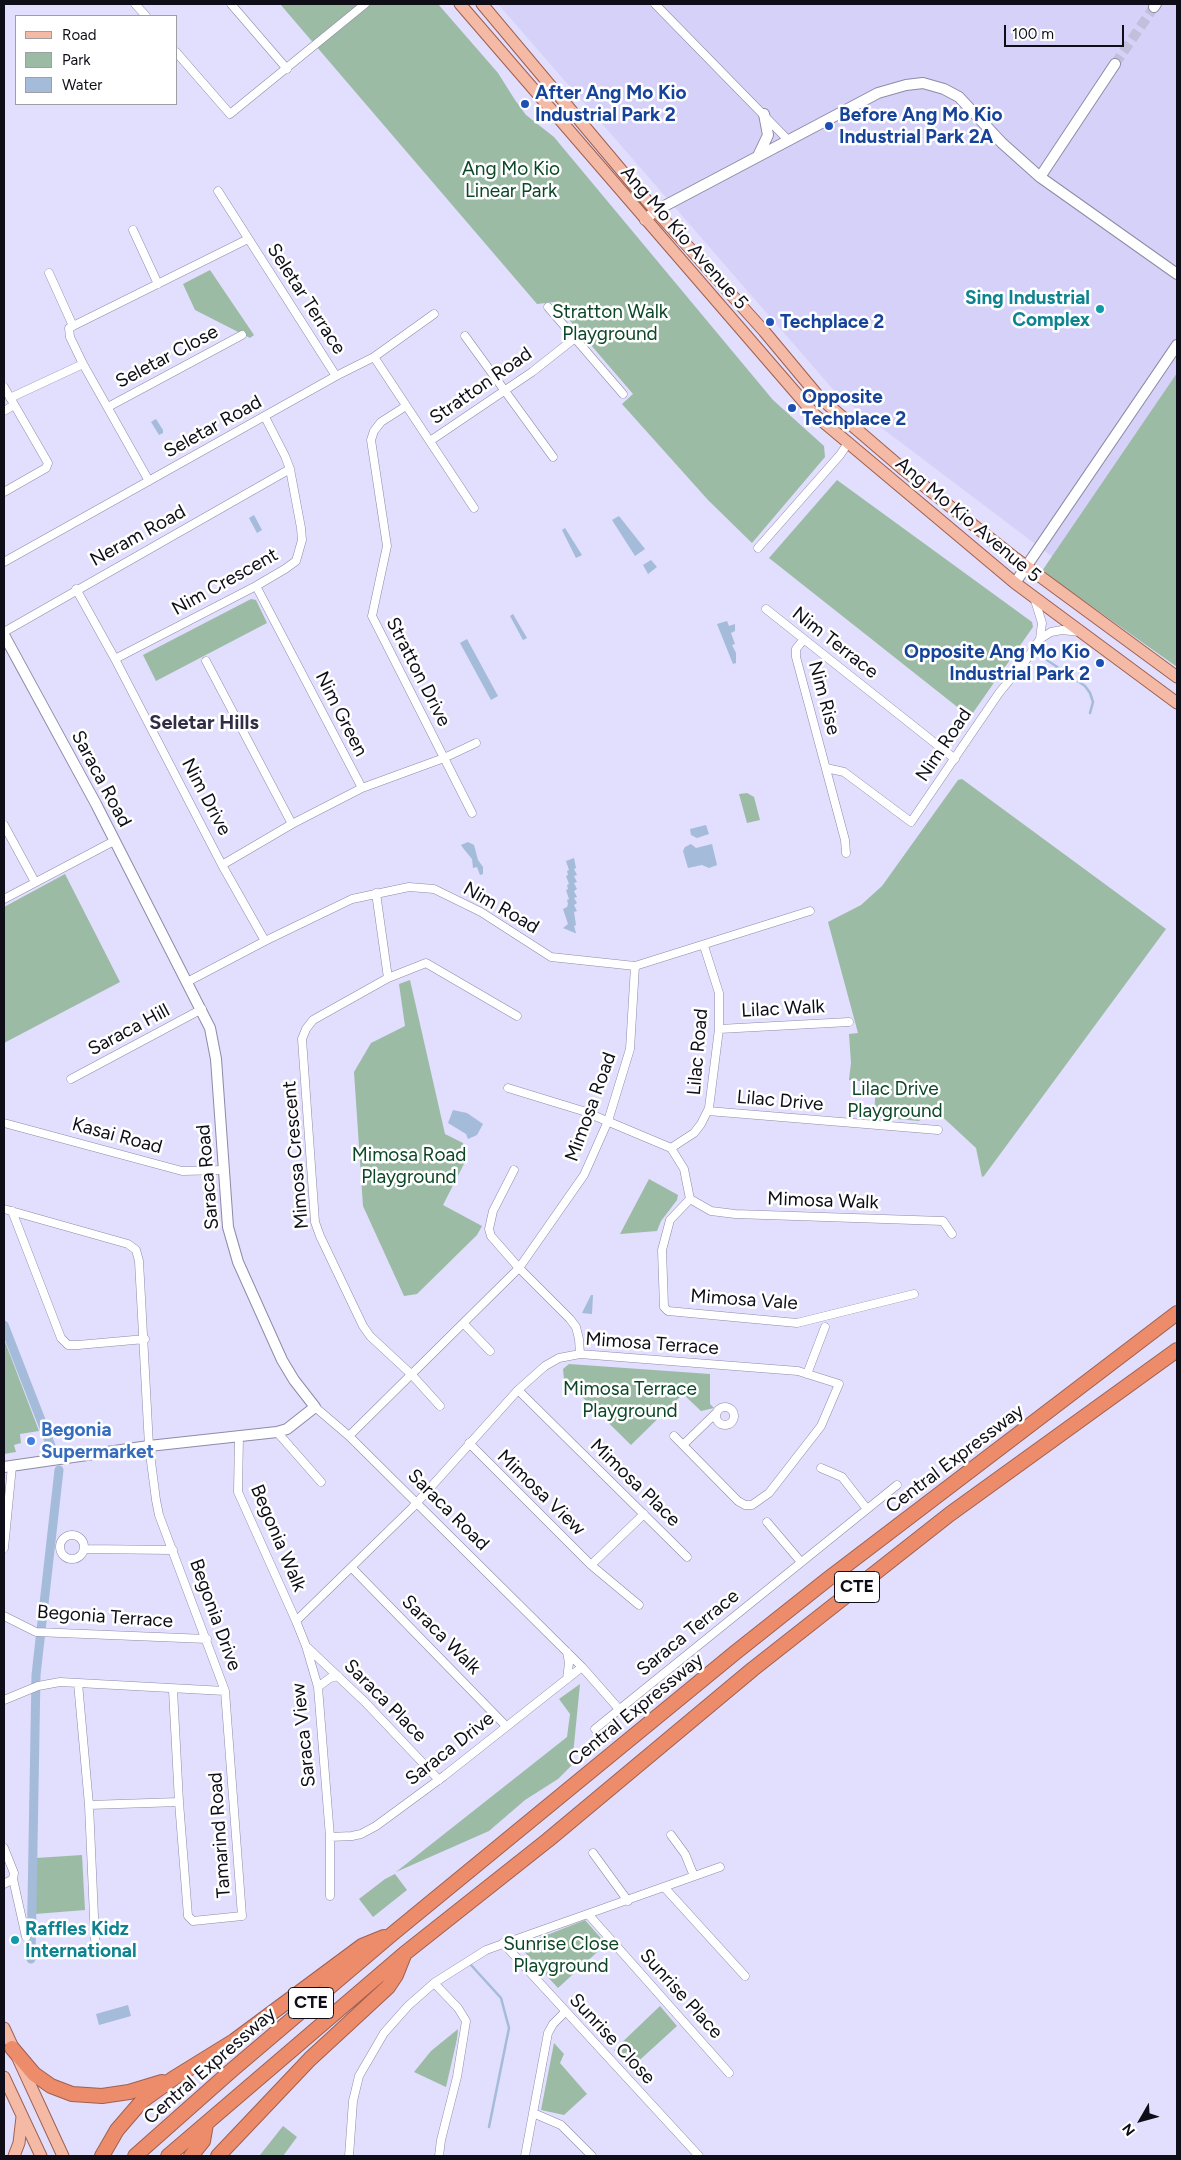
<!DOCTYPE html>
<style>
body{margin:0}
#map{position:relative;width:1181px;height:2160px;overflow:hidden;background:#e1defe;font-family:Figtree,sans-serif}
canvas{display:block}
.frame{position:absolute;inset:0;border:5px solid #0f0e18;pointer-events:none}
.legend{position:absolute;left:15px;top:15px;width:162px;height:90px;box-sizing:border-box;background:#fff;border:1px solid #9f9fa3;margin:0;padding:6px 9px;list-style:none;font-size:15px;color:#0f0e18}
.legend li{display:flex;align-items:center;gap:10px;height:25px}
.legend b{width:25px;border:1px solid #9f9fa3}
.north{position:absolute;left:1116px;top:2095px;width:50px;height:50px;-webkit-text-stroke:4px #fff;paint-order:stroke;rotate:232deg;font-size:14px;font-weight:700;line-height:20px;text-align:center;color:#0f0e18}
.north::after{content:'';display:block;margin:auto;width:18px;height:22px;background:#0f0e18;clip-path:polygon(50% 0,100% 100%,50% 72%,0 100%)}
.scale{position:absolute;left:1004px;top:25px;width:120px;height:22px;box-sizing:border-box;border:2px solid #0f0e18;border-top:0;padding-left:6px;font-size:15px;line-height:18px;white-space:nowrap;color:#0f0e18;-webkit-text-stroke:4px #fff;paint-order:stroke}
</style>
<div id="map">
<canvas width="1181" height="2160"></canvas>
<div class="frame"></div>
<ul class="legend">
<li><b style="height:6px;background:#f4baa6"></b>Road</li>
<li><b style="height:14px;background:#9cbba5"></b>Park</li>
<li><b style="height:14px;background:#a4bbda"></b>Water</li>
</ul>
<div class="north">N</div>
<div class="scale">100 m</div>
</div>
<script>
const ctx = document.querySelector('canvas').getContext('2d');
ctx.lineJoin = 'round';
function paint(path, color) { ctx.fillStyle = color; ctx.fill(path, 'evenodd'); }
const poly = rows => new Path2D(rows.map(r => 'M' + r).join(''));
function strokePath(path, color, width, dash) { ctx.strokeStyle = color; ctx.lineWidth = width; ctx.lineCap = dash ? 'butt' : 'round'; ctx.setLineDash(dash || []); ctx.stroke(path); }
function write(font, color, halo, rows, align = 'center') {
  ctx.font = font + ' Figtree,sans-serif'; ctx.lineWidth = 5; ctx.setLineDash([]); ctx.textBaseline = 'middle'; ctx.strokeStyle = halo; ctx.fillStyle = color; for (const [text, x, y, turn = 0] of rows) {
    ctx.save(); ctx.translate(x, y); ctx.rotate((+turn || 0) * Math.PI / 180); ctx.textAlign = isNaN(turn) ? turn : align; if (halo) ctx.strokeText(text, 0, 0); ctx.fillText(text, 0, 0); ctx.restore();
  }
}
paint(poly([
 [498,4,1177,4,1177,651,838,395]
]), '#d5d1f8');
paint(poly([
 [280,4,438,4,498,73,515,100,526,115,554,137,773,400,824,446,825,457,752,543,708,500,622,404,633,394,554,302,537,304],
 [210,270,254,335,250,338,195,310,183,284],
 [1177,373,1177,667,1042,571],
 [837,480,1032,622,1033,627,970,717,769,558],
 [251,599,256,600,267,623,156,681,143,655],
 [962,779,1166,929,984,1176,982,1177,976,1148,935,1110,927,1110,926,1115,919,1121,874,1117,876,1083,849,1080,851,1063,849,1034,858,1033,828,922,861,905,882,886,958,780],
 [747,793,754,797,760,820,747,823,739,794],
 [65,874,120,982,4,1043,4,907],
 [410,980,445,1134,463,1143,467,1158,443,1205,482,1226,477,1235,417,1294,404,1296,363,1206,354,1072,371,1043,405,1026,399,984],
 [649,1179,678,1195,677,1200,661,1221,657,1231,620,1234],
 [4,1339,39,1431,20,1434,21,1443,14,1445,16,1452,4,1454],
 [569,1364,710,1374,710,1404,714,1408,701,1411,683,1394,631,1445,564,1379,563,1369],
 [580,1684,572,1765,558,1779,525,1800,489,1831,396,1872,567,1737,570,1714,559,1699],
 [82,1855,85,1910,35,1914,36,1858],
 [395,1874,407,1890,373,1917,359,1899,385,1879],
 [585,1920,606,1944,558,1988,519,1946],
 [660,2006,677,2026,631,2068,614,2050],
 [458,2029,457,2039,446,2087,414,2072,431,2051],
 [554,2043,564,2054,560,2063,587,2094,564,2115,541,2110],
 [283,2126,297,2137,283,2156,262,2156,260,2155]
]), '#9cbba5');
paint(poly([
 [156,419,163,430,163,433,159,435,151,422],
 [254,515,262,530,257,533,249,518],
 [619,516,645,549,635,556,612,520],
 [565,528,582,555,576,558,562,530],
 [651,560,657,567,648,574,643,565],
 [513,614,527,638,523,640,510,616],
 [727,621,729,626,735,624,735,631,731,633,735,644,732,645,736,653,736,663,733,664,717,624],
 [467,639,498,696,491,700,460,643],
 [706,825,709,834,697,838,691,835,690,829],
 [468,842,474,845,478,860,483,867,483,874,480,875,477,867,473,868,472,859,463,848,461,845],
 [691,844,696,848,712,844,717,865,709,868,702,865,688,868,683,851,685,847],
 [574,858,576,868,574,869,577,875,574,876,577,882,574,883,577,889,574,891,577,897,574,898,577,903,574,905,577,911,574,912,576,925,574,926,576,933,575,933,563,928,568,924,563,909,567,907,568,904,567,900,569,899,566,890,568,889,567,885,569,884,566,876,568,875,567,871,569,870,566,861],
 [453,1110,467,1113,483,1124,477,1135,468,1139,466,1134,448,1123],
 [591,1295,593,1295,592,1314,582,1313],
 [128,2005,131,2016,99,2025,96,2014]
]), '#a4bbda');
strokePath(poly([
 [1044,658,1085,686,1090,693,1093,702,1090,713],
 [471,1965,501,1998,509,2028,489,2127]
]), '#a4bbda', 2.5);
strokePath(poly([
 [4,1325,51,1446],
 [31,1959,36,1675,59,1470]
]), '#a4bbda', 9);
strokePath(poly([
 [1115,64,1154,7]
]), '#c2bfdc', 10, [10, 5]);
const street = poly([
 [135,4,146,16],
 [231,4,287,69],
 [655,4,789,141],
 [176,52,230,114,365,4],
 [218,191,336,376],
 [133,230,158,284],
 [49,273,73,326],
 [548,307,623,394],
 [465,336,553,457],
 [374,357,474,508],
 [4,387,48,463,46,468,4,492],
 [10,398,83,364],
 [406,406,381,422,374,431,371,440,387,546,372,616,472,813],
 [108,407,242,335],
 [4,411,14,405],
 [430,441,532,372,575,338],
 [149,481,83,364,70,337,69,328,248,239],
 [758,548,840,455,848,443],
 [4,562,336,376,374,357,434,314],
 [256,586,362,788],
 [76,589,115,659,222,865,265,941],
 [1034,597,1042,623,1040,639,1051,632,1062,630,1080,632],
 [766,609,955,759],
 [4,632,290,469],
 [804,639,796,649,796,657,845,840,846,853],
 [115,659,256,586,285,569,296,561,302,540,301,528,290,469,285,456,265,417],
 [206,661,292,824],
 [826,768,844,772,911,822,999,693,1026,660,1040,639],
 [4,825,35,882],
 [222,865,292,824,362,788,444,758,476,743],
 [376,893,388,978],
 [4,899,114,841],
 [187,982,265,941,352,899,409,887,434,889,481,912,551,957,635,966,810,911],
 [719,1029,849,1022],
 [71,1079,202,1009],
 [508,1088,583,1111,671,1148,684,1169,690,1199],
 [708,1111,938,1130],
 [4,1123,182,1171,224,1170],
 [671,1148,694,1133,701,1124,709,1108,719,1029,719,993,704,946],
 [514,1170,493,1211,489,1229,491,1236,519,1268,570,1319,576,1327,579,1339,580,1354],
 [690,1199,670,1220,662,1250,664,1307,668,1311,797,1323,914,1294],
 [690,1199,711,1211,735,1214,943,1221,952,1234],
 [4,1209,128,1244,136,1250,139,1261,149,1446,156,1500,159,1515,225,1691,242,1916,193,1921,188,1916,179,1802,173,1690],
 [12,1211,61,1338,68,1345,78,1345,145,1339],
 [464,1324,490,1351],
 [807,1374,825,1327],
 [518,1390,687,1557],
 [440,1406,412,1375,370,1336,363,1326,320,1236,315,1222,302,1039,306,1029,313,1020,388,978,426,963,517,1016],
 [315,1407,349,1436,582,1667,619,1709],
 '716 1416a9 9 0 1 1 18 0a9 9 0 1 1-18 0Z',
 [277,1432,321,1482],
 [239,1436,238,1492,296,1621,306,1646,318,1687,330,1837,330,1896],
 [349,1436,519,1268,584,1175,608,1121,630,1049,635,966],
 [469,1443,591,1565,639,1605],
 [683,1445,717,1412],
 [821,1468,842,1477,867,1509],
 [767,1522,801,1562],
 '60 1547a12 12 0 1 1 24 0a12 12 0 1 1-24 0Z',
 [4,1548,12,1466],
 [84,1549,173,1550],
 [591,1565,644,1514],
 [352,1568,506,1726],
 [4,1616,36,1632,207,1639],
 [296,1621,412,1508,518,1390,545,1366,559,1358,580,1354,798,1371,839,1384,821,1426,769,1493,752,1505,745,1505,738,1501,674,1436],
 [308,1648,365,1702,439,1780],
 [567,1679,569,1663,567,1652],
 [78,1683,89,1805,95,1939],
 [318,1687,330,1678,338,1676],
 [4,1700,38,1686,60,1682,225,1691],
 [595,1729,897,1485],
 [89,1805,179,1802],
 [671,1835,685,1854,694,1876],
 [330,1837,352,1836,361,1834,376,1826,444,1776,582,1667],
 [4,1848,14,1873,13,1879,4,1884],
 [593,1853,628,1901],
 [13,1879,26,1937],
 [664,1887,745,1976],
 [588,1914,729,2073],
 [503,1943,699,2156],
 [434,1983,458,2008,466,2021,457,2077,441,2140,439,2156],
 [533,2113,561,2125,592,2156],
 [349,2156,353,2101,359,2076,384,2033,408,2006,434,1983,486,1950,720,1867],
 [525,2156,548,2033,553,2024,565,2012]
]);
const secondary = poly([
 [1154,7,1156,4],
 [758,156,768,135,764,114],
 [1040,177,1115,64],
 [645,220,655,211,878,93,906,85,923,83,944,89,959,97,1002,143,1040,177,1177,274],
 [1015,583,1177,345],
 [4,635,96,804,210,1028,216,1059,228,1227,238,1262,282,1360,294,1380,315,1407,287,1429,277,1432,149,1446,4,1467]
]);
const primary = poly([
 [460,4,815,415,1015,583,1177,703],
 [482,4,648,202,764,331,819,397,904,470,1015,558,1177,677],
 [4,2028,63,2156],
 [4,2077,41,2156],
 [14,2156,19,2143,22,2117]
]);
const highway = poly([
 [12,2048,34,2074,51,2086,72,2094,102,2096,129,2092,162,2082],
 [102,2156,117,2130,142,2101,174,2078,234,2041,362,1946,384,1937],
 [135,2156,232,2070,391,1935,736,1652,828,1579,1177,1313],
 [168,2156,404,1954,548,1840,753,1669,950,1514,1177,1350],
 [191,2156,203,2141,206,2124],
 [218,2156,310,2059,388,1987,396,1975,404,1955]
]);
strokePath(street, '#8e8ba8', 9);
strokePath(secondary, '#8e8ba8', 12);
strokePath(primary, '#9f604e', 13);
strokePath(highway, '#9f604e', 16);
strokePath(street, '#fff', 8);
strokePath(secondary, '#fff', 10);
strokePath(primary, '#f4baa6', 11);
strokePath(highway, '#ec8c6b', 14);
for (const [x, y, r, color] of [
 [525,104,5,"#1a4fb4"],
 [829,126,5,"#1a4fb4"],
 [1100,309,5,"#0f9aa8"],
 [770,322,5,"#1a4fb4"],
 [792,408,5,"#1a4fb4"],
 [1100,663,5,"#1a4fb4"],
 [31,1441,5,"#3f7fe0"],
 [15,1940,5,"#0f9aa8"]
]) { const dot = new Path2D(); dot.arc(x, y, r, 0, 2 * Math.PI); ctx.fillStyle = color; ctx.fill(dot); strokePath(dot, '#fff', 2); }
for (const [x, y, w] of [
 [857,1587,45],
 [311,2003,45]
]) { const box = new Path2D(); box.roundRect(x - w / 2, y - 15.5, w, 31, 4); ctx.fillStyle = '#fff'; ctx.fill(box); strokePath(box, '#0f0e18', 1); }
write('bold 18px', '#0f0e18', null, [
 ["CTE",857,1587],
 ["CTE",311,2003]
]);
write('bold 19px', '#164399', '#fff', [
 ["After Ang Mo Kio",535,93],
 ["Industrial Park 2",535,115],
 ["Before Ang Mo Kio",839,115],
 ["Industrial Park 2A",839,137],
 ["Techplace 2",780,322],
 ["Opposite",802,397],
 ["Techplace 2",802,419],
 ["Opposite Ang Mo Kio",1090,652,"right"],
 ["Industrial Park 2",1090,674,"right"]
], 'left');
write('19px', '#0b4727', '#fff', [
 ["Ang Mo Kio",511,169],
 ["Linear Park",511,191],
 ["Stratton Walk",610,312],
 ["Playground",610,334],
 ["Lilac Drive",895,1089],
 ["Playground",895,1111],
 ["Mimosa Road",409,1155],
 ["Playground",409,1177],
 ["Mimosa Terrace",630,1389],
 ["Playground",630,1411],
 ["Sunrise Close",561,1944],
 ["Playground",561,1966]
]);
write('19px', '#0f0e18', '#fff', [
 ["Ang Mo Kio Avenue 5",684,238,49],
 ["Seletar Terrace",306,299,57],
 ["Seletar Close",167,357,-28],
 ["Stratton Road",481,386,-35],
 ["Seletar Road",213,427,-29],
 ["Ang Mo Kio Avenue 5",968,520,40],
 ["Neram Road",138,536,-29],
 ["Nim Crescent",225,582,-29],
 ["Nim Terrace",835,643,38],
 ["Stratton Drive",418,672,63],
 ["Nim Rise",824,698,75],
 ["Nim Green",341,714,63],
 ["Nim Road",944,745,-56],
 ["Saraca Road",101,779,62],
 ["Nim Drive",206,797,62],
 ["Nim Road",501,908,30],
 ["Lilac Walk",783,1009,-3],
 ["Saraca Hill",129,1030,-28],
 ["Lilac Road",698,1052,-85],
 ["Lilac Drive",780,1101,5],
 ["Mimosa Road",591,1107,-70],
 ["Kasai Road",117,1136,15],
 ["Mimosa Crescent",296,1155,-95],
 ["Saraca Road",208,1177,-95],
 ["Mimosa Walk",823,1201,2],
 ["Mimosa Vale",744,1300,4],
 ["Mimosa Terrace",652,1344,4],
 ["Central Expressway",955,1459,-37],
 ["Mimosa Place",635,1483,44],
 ["Mimosa View",541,1493,44],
 ["Saraca Road",448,1510,45],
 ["Begonia Walk",278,1538,67],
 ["Begonia Drive",215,1615,70],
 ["Begonia Terrace",105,1617,4],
 ["Saraca Terrace",688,1633,-39],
 ["Saraca Walk",441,1635,45],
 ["Saraca Place",385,1701,45],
 ["Central Expressway",636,1710,-39],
 ["Saraca View",304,1735,-96],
 ["Saraca Drive",450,1749,-38],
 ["Tamarind Road",220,1835,-94],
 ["Sunrise Place",681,1994,48],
 ["Sunrise Close",612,2039,47],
 ["Central Expressway",210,2066,-41]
]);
write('bold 19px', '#0d838f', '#fff', [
 ["Sing Industrial",1090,298],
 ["Complex",1090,320],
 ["Raffles Kidz",25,1929,"left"],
 ["International",25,1951,"left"]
], 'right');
write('bold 19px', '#366cbe', '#fff', [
 ["Begonia",41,1430],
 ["Supermarket",41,1452]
], 'left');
write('bold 20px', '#302d45', '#fff', [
 ["Seletar Hills",204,723]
]);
</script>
